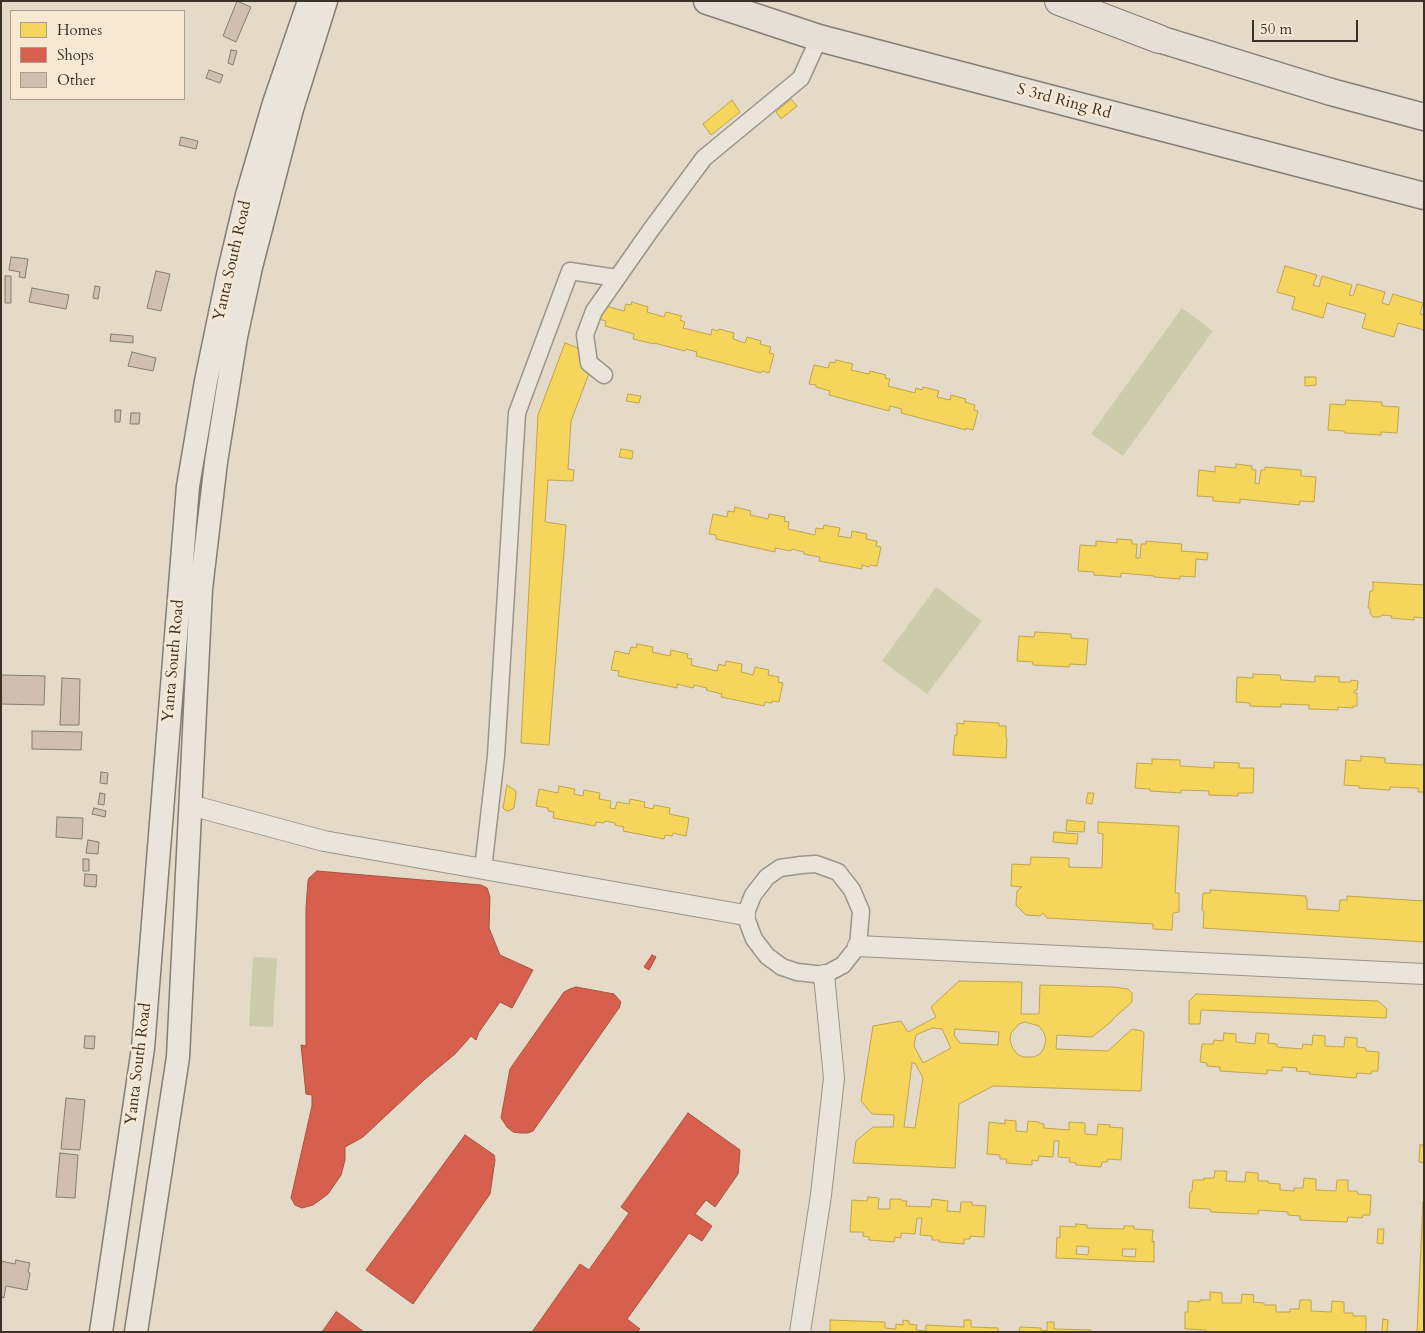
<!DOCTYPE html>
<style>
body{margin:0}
#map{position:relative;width:1425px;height:1333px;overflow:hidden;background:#e5d9c8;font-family:Cardo,serif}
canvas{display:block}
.frame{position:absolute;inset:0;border:2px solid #3a3028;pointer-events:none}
.legend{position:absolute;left:10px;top:10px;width:175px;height:90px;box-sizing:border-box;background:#f6e8d3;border:1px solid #ab9e8f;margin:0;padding:6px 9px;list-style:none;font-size:15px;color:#3a3028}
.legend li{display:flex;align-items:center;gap:10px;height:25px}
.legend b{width:25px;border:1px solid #ab9e8f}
.scale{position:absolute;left:1252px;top:20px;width:106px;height:22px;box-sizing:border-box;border:2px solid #3a3028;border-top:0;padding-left:6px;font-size:15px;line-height:18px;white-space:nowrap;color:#3a3028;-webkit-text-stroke:4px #f6e8d3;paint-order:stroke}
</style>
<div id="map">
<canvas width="1425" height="1333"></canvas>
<div class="frame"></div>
<ul class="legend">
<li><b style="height:14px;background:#f6d55c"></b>Homes</li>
<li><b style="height:14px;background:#d6604d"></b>Shops</li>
<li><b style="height:14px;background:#d0bfb1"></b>Other</li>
</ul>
<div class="scale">50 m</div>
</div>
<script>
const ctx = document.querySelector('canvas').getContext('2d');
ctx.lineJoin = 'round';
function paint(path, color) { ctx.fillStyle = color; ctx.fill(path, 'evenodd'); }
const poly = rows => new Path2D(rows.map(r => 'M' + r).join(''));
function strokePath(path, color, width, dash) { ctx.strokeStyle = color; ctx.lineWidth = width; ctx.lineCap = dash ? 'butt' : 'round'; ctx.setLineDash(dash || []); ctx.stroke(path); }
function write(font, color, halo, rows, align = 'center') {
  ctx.font = font + ' Cardo,serif'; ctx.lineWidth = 5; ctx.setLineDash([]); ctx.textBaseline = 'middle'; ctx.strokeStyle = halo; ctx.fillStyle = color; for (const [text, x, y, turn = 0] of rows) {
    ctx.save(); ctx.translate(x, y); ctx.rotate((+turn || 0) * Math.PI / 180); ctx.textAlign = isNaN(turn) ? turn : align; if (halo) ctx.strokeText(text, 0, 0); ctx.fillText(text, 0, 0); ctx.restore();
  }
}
paint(poly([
 [1182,308,1213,331,1123,456,1091,434],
 [936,587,982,621,927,694,882,661],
 [253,957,277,958,273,1027,249,1026]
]), '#ccccab');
const homes = poly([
 [791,99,797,106,781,119,776,112,791,99],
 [732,100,740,112,711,135,703,124,732,100],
 [1285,266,1317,275,1313,285,1319,287,1322,276,1352,285,1349,295,1353,296,1357,284,1385,292,1382,303,1389,305,1393,294,1423,303,1420,314,1424,315,1424,330,1398,323,1394,337,1362,328,1366,314,1327,303,1323,318,1292,309,1295,297,1277,292,1285,266],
 [632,302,648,307,647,312,664,317,666,312,682,316,680,320,685,322,683,328,711,335,712,329,718,331,719,329,734,333,733,339,745,343,747,337,761,341,760,344,771,347,769,353,774,354,769,373,762,371,761,373,696,356,697,352,686,349,685,351,654,343,654,344,633,339,634,334,605,326,606,321,599,319,602,305,624,311,626,304,631,305,632,302],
 [565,343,596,355,571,421,568,469,574,470,573,481,548,480,545,522,566,525,549,745,521,743,538,415,565,343],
 [836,360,853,364,851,370,869,374,870,371,886,375,885,378,890,379,888,386,915,393,916,388,922,390,923,387,939,391,937,397,950,400,951,395,966,399,965,402,975,405,974,410,978,411,973,430,966,428,966,430,901,413,902,409,890,406,889,411,829,395,830,391,816,387,816,385,809,384,814,365,828,368,830,362,835,363,836,360],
 [1305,377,1316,377,1316,385,1305,386,1305,377],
 [628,394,641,396,639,403,626,401,628,394],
 [1346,400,1382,402,1382,406,1399,407,1397,433,1381,432,1381,435,1345,433,1344,431,1328,430,1330,404,1345,405,1346,400],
 [621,449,633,451,632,459,619,457,621,449],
 [1236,464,1252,466,1252,470,1256,470,1255,483,1259,484,1261,470,1265,470,1265,467,1301,470,1301,476,1316,477,1314,502,1300,501,1299,505,1240,499,1240,503,1213,501,1213,497,1197,496,1199,470,1215,472,1215,466,1236,468,1236,464],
 [735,507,751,511,750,515,768,519,769,514,785,517,784,521,789,522,788,529,815,535,816,528,823,529,824,525,840,528,838,536,851,538,852,531,867,534,866,539,877,541,876,546,881,547,877,566,870,565,869,567,862,565,862,569,819,561,820,557,804,554,804,552,792,549,791,551,775,548,775,552,716,539,716,535,709,534,713,514,727,517,728,511,734,512,735,507],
 [1117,539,1132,540,1132,544,1137,544,1136,558,1140,558,1141,544,1146,544,1146,541,1182,544,1181,551,1208,553,1207,560,1196,559,1195,577,1180,576,1180,579,1154,577,1154,576,1121,573,1121,577,1094,575,1094,572,1078,571,1080,545,1096,546,1096,541,1117,543,1117,539],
 [1373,582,1424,585,1424,618,1414,617,1414,620,1391,618,1392,616,1383,615,1379,617,1373,617,1370,613,1370,608,1368,608,1370,591,1373,591,1373,582],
 [1035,632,1071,634,1071,638,1088,639,1086,665,1070,664,1069,667,1033,665,1033,662,1017,661,1019,636,1034,637,1035,632],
 [637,644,653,647,652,652,670,656,671,650,688,654,687,658,692,659,691,665,717,671,719,664,725,666,726,661,742,664,741,672,753,675,755,667,769,670,768,675,779,677,778,682,783,683,779,702,772,701,772,703,765,702,764,706,721,697,722,694,706,690,707,688,694,685,693,688,677,684,677,688,618,676,619,671,611,670,615,651,629,654,631,647,636,648,637,644],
 [1253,674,1280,675,1281,680,1282,680,1315,682,1315,676,1339,677,1339,682,1351,682,1351,680,1358,681,1357,690,1354,691,1354,693,1357,693,1357,706,1353,706,1353,708,1338,707,1338,710,1309,709,1309,705,1281,704,1281,707,1279,707,1250,706,1250,703,1236,702,1237,677,1253,678,1253,674],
 [964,721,999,723,999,726,1006,726,1006,738,1007,738,1006,758,953,755,955,735,957,735,957,723,964,724,964,721],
 [1361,756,1385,758,1385,763,1423,765,1424,759,1424,792,1418,792,1418,788,1390,787,1390,790,1359,788,1359,786,1344,785,1346,760,1361,761,1361,756],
 [1152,759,1180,760,1180,766,1214,768,1214,762,1239,763,1239,768,1254,768,1253,793,1238,793,1238,796,1209,795,1209,791,1181,790,1181,793,1150,791,1150,789,1135,788,1137,763,1152,764,1152,759],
 [507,785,516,791,516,794,514,808,509,811,505,810,503,808,507,785],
 [559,786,575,789,574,794,583,796,584,790,600,793,599,799,611,801,610,808,615,809,617,802,629,804,630,799,645,802,644,807,653,809,654,805,670,808,669,814,689,818,686,836,673,833,672,836,665,835,664,839,623,831,624,827,615,825,615,823,605,821,604,823,596,822,595,826,553,818,554,812,548,811,548,808,536,806,539,789,558,793,559,786],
 [1088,793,1094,793,1092,804,1086,803,1088,793],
 [1067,820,1085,822,1084,832,1066,831,1067,820],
 [1098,822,1179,826,1175,893,1179,893,1179,912,1173,913,1172,930,1153,929,1153,924,1047,918,1043,913,1040,916,1026,915,1016,905,1017,891,1022,887,1011,886,1012,864,1030,865,1031,857,1069,858,1069,867,1102,868,1103,834,1098,833,1098,822],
 [1054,832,1078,834,1077,844,1053,842,1054,832],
 [1210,890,1306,896,1306,899,1307,899,1307,909,1339,911,1340,900,1347,900,1347,896,1424,901,1424,942,1203,928,1204,911,1202,910,1203,893,1210,893,1210,890],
 [959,981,1022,982,1021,1014,1039,1014,1040,985,1113,987,1128,989,1132,993,1132,1002,1113,1019,1112,1021,1092,1037,1057,1035,1056,1049,1108,1051,1132,1029,1142,1031,1144,1033,1141,1091,993,1086,959,1104,955,1168,853,1163,856,1141,873,1127,893,1127,894,1118,894,1115,872,1114,861,1101,873,1026,901,1021,908,1032,936,1017,931,1007,959,981],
 [1025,1022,1039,1026,1044,1033,1046,1040,1044,1048,1040,1054,1034,1057,1023,1057,1017,1054,1012,1047,1010,1040,1011,1033,1019,1024,1025,1022],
 [932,1028,942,1029,951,1048,923,1063,914,1046,916,1035,932,1028],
 [955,1029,999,1032,998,1045,960,1043,954,1035,955,1029],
 [912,1063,915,1063,923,1078,915,1128,904,1127,912,1063],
 [1196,994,1378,1001,1387,1009,1386,1018,1201,1010,1200,1024,1189,1024,1189,1001,1196,994],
 [1224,1033,1236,1034,1236,1042,1255,1044,1256,1033,1269,1034,1268,1043,1277,1044,1277,1047,1302,1049,1303,1044,1312,1045,1313,1035,1325,1036,1325,1046,1344,1047,1345,1037,1357,1038,1357,1047,1366,1048,1366,1051,1379,1052,1378,1071,1372,1071,1371,1074,1357,1073,1356,1078,1309,1074,1310,1072,1296,1071,1297,1068,1282,1067,1282,1071,1267,1070,1267,1074,1220,1071,1220,1067,1207,1066,1207,1063,1200,1062,1202,1044,1213,1044,1214,1040,1223,1041,1224,1033],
 [1005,1120,1016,1121,1016,1131,1027,1132,1028,1121,1039,1122,1039,1123,1044,1124,1044,1128,1069,1130,1069,1122,1085,1123,1085,1134,1097,1135,1098,1124,1110,1125,1109,1127,1123,1128,1121,1160,1108,1159,1107,1162,1102,1162,1101,1167,1076,1165,1076,1163,1069,1162,1070,1158,1058,1157,1059,1141,1054,1141,1053,1157,1039,1156,1038,1161,1032,1160,1032,1165,1006,1163,1007,1159,1000,1159,1000,1155,987,1154,989,1122,1005,1124,1005,1120],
 [1420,1145,1424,1145,1424,1163,1419,1162,1420,1145],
 [1215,1171,1227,1171,1226,1181,1245,1182,1246,1172,1258,1173,1258,1181,1268,1181,1268,1183,1280,1184,1280,1190,1281,1190,1294,1191,1294,1188,1303,1188,1304,1178,1316,1179,1316,1190,1336,1191,1337,1180,1348,1180,1348,1191,1357,1191,1358,1194,1371,1195,1370,1215,1363,1215,1362,1218,1348,1217,1347,1222,1300,1220,1300,1216,1288,1215,1288,1212,1259,1210,1258,1214,1256,1214,1211,1212,1210,1209,1189,1208,1190,1192,1192,1191,1193,1180,1204,1180,1204,1178,1214,1178,1215,1171],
 [868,1197,879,1198,878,1209,890,1209,890,1199,901,1199,902,1201,907,1201,906,1206,931,1207,932,1199,948,1201,947,1211,960,1212,961,1202,972,1202,972,1205,986,1206,984,1237,970,1236,970,1239,964,1239,964,1244,939,1242,939,1240,932,1240,932,1236,920,1235,922,1218,917,1218,915,1234,901,1233,901,1238,895,1237,894,1242,869,1240,869,1237,863,1236,863,1232,850,1232,852,1200,867,1201,868,1197],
 [1423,1202,1424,1332,1417,1332,1423,1202],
 [1076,1224,1087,1225,1087,1228,1124,1229,1124,1226,1134,1226,1134,1229,1153,1230,1152,1242,1154,1241,1154,1262,1056,1258,1057,1237,1060,1238,1060,1226,1076,1227,1076,1224],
 [1077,1246,1089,1247,1088,1255,1076,1254,1077,1246],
 [1123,1249,1136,1249,1135,1257,1122,1256,1123,1249],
 [1378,1229,1384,1229,1383,1244,1377,1243,1378,1229],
 [1210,1292,1222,1293,1222,1303,1241,1303,1242,1294,1254,1295,1253,1302,1264,1303,1264,1305,1276,1305,1276,1312,1290,1312,1290,1309,1299,1309,1300,1300,1311,1300,1311,1311,1331,1312,1332,1301,1344,1302,1344,1313,1353,1313,1353,1316,1366,1316,1366,1332,1206,1332,1206,1330,1185,1329,1185,1312,1188,1312,1188,1301,1200,1302,1200,1300,1210,1300,1210,1292],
 [1383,1319,1388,1320,1387,1332,1382,1332,1383,1319],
 [830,1320,885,1322,885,1328,896,1329,896,1324,903,1325,903,1320,909,1321,909,1324,917,1325,916,1330,926,1331,926,1325,964,1327,964,1320,971,1320,971,1327,998,1328,998,1332,828,1332,830,1332,830,1320],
 [1047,1322,1054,1322,1054,1329,1091,1330,1091,1332,1019,1332,1020,1327,1041,1328,1041,1330,1047,1331,1047,1322]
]);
paint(homes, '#f6d55c');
strokePath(homes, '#bea44c', 1);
const shops = poly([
 [317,871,481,885,487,888,490,897,489,928,500,955,533,970,512,1008,500,1002,479,1032,476,1040,471,1036,455,1054,424,1080,363,1137,345,1147,345,1160,341,1175,328,1194,313,1205,302,1208,295,1205,291,1198,312,1106,312,1095,306,1094,301,1045,306,1046,306,908,308,881,309,878,317,871],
 [652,955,656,957,649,970,644,967,652,955],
 [576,987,614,994,621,1002,619,1008,533,1131,528,1133,520,1133,513,1132,507,1127,501,1118,510,1069,564,992,570,989,576,987],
 [688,1113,740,1150,738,1174,715,1207,706,1200,695,1214,712,1226,702,1241,689,1233,627,1319,640,1329,637,1332,532,1332,580,1264,589,1270,629,1213,621,1207,688,1113],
 [465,1135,494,1155,495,1160,490,1194,413,1304,366,1270,465,1135],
 [336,1312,337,1312,364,1332,322,1332,336,1312]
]);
paint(shops, '#d6604d');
strokePath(shops, '#a75242', 1);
const building = poly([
 [237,1,251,7,236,42,223,36,237,1],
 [231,50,237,51,233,65,228,63,231,50],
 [209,70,223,75,220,83,206,78,209,70],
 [181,137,198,141,196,149,179,145,181,137],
 [11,257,28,259,25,278,19,277,20,272,9,270,11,257],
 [156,271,170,274,161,311,147,308,156,271],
 [5,276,11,276,11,303,5,303,5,276],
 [95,286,100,287,98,299,93,298,95,286],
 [32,288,69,295,66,309,29,302,32,288],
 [111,334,133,336,133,343,110,341,111,334],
 [132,352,156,358,153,371,128,366,132,352],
 [115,410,121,410,120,422,115,422,115,410],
 [131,413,140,413,139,424,130,424,131,413],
 [1,675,45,676,44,705,1,704,1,675],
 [62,678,80,679,79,725,60,725,62,678],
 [32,731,82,732,81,750,32,749,32,731],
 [101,772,108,773,107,784,100,783,101,772],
 [100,793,105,794,104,805,98,804,100,793],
 [94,808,106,811,105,817,92,814,94,808],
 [57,817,83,818,82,839,56,837,57,817],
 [88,840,99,842,98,854,86,853,88,840],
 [83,859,89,859,89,871,83,871,83,859],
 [85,874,97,875,96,887,84,886,85,874],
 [85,1036,95,1036,94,1049,84,1048,85,1036],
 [66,1098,85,1100,80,1150,61,1149,66,1098],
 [60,1153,78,1155,75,1198,56,1197,60,1153],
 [16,1260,30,1263,28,1272,30,1273,27,1290,6,1286,4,1298,1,1297,1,1261,15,1264,16,1260]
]);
paint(building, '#d0bfb1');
strokePath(building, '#847d73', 1);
const minor = poly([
 [604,375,589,363,585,335,594,311,650,231,704,158,801,78,819,38],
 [816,864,838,872,852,890,861,911,858,946,843,965,824,975,797,972,782,967,767,956,754,939,745,915,753,895,767,877,780,868,801,865,816,864],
 [483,869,496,756,517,413,570,271,617,278]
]);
const tertiary = poly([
 [190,805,324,841,745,915],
 [858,946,1424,974],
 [800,1332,821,1195,834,1078,824,975]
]);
const secondary = poly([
 [101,1332,143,1048,188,486,206,381,228,275,247,195,274,103,309,1],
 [136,1332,178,1057,201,589,216,462,236,337,251,267,292,109,326,1]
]);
const trunk = poly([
 [707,1,819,38,1424,196],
 [1159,39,1331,92,1424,117]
]);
const motorway = poly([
 [1059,1,1159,39]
]);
strokePath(minor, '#9b9489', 19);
strokePath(tertiary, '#9b9489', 22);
strokePath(secondary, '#847d73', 25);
strokePath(trunk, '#847d73', 29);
strokePath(motorway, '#847d73', 30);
strokePath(minor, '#eae4db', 16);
strokePath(tertiary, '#eae4db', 20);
strokePath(secondary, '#eae4db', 22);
strokePath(trunk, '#e6dfd6', 26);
strokePath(motorway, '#e6dfd6', 28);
write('16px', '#3a3028', '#f6e8d3', [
 ["S 3rd Ring Rd",1064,102,15],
 ["Yanta South Road",233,261,-77],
 ["Yanta South Road",174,661,-85],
 ["Yanta South Road",139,1064,-83]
]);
</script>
